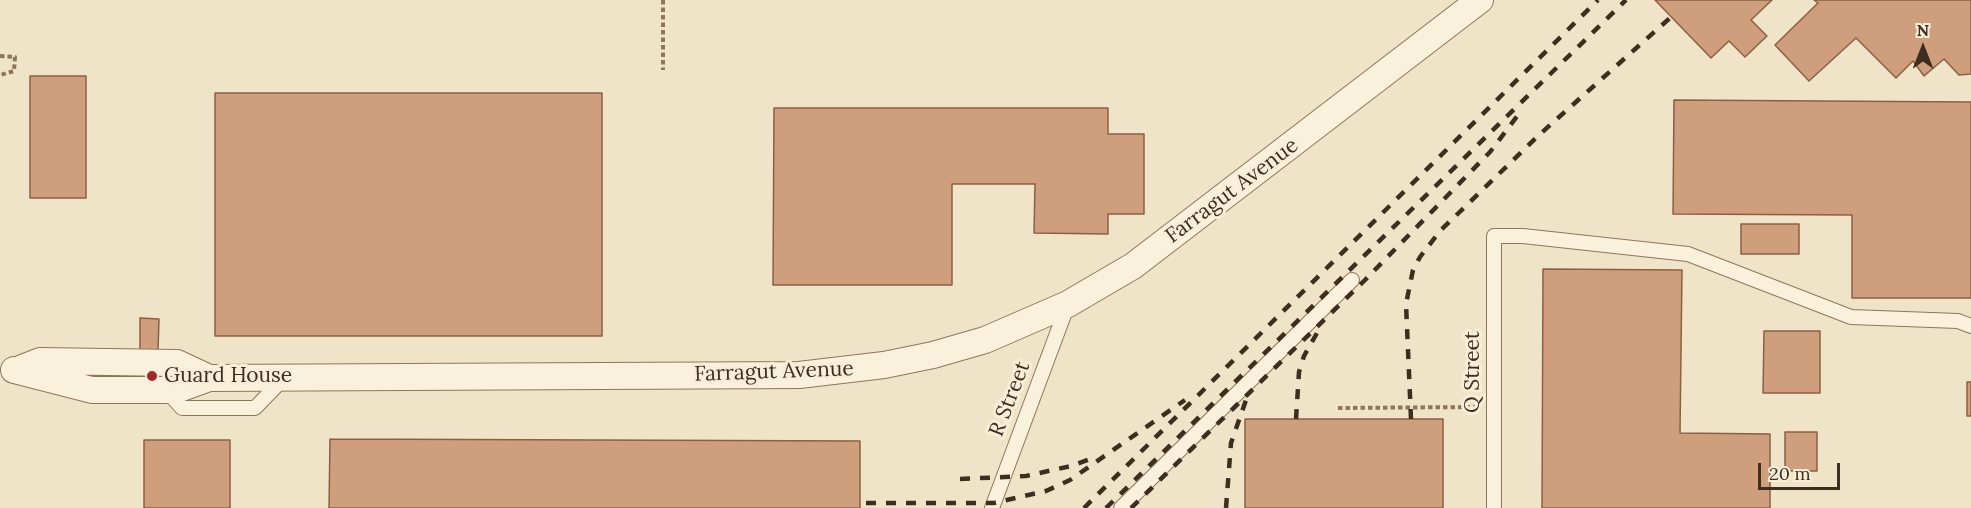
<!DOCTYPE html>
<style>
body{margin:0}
#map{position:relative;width:1971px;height:508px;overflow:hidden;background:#f0e4c8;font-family:Lora,serif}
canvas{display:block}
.north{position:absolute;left:1893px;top:18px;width:60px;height:60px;-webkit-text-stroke:4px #f7eed8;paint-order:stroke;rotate:0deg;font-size:16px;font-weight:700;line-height:24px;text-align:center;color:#3d2e20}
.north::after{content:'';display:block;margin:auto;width:21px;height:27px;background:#3d2e20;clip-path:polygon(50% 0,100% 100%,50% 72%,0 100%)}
.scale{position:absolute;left:1758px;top:463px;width:82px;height:27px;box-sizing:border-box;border:3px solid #3d2e20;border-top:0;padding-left:8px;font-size:18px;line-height:21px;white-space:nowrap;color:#3d2e20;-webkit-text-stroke:4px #f7eed8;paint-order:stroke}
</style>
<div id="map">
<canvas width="1971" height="508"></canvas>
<div class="north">N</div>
<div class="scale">20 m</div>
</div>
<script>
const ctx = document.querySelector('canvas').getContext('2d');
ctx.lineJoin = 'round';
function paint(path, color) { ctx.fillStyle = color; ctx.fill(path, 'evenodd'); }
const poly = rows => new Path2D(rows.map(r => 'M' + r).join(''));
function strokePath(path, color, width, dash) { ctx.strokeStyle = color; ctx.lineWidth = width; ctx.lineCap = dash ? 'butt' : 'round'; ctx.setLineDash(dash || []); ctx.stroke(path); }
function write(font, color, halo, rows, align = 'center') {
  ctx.font = font + ' Lora,serif'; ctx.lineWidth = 6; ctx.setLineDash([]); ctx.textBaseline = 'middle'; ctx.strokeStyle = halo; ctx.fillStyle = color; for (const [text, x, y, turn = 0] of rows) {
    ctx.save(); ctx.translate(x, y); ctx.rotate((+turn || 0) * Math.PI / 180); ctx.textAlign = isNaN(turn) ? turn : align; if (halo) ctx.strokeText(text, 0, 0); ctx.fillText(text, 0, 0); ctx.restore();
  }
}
const building = poly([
 [1655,0,1772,0,1751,20,1767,36,1745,57,1729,41,1711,58,1655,0],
 [1814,0,1971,0,1971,74,1959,75,1944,59,1924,76,1913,61,1896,78,1856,38,1809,81,1775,45,1818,3,1814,0],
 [30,76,86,76,86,198,30,198,30,76],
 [215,93,602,93,602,336,215,336,215,93],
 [1674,100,1971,102,1971,298,1852,298,1852,215,1673,214,1674,100],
 [774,108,1108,108,1108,134,1144,134,1144,214,1108,214,1108,234,1034,233,1035,184,952,184,952,285,773,285,774,108],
 [1741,224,1799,224,1799,254,1741,254,1741,224],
 [1543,269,1682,270,1680,433,1770,434,1770,508,1542,508,1543,269],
 [140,318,159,319,158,351,140,351,140,318],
 [1764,331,1820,331,1820,393,1763,393,1764,331],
 [1967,382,1971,382,1971,416,1967,416,1967,382],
 [1245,419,1443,419,1443,508,1245,508,1245,419],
 [1785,432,1817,432,1817,471,1785,471,1785,432],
 [330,439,860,441,860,508,329,508,330,439],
 [144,440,230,440,230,508,144,508,144,440]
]);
paint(building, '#cf9f7d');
strokePath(building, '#8d5f41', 1.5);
const lane = poly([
 [166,390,182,408,255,408,284,378],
 [992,508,1068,304],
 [1121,508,1352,280],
 [1494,508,1494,236,1523,236,1688,254,1851,317,1958,321,1971,326]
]);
const street = poly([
 [22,368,40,361,177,363,209,378],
 [14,370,92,390,176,390,209,378,799,375,884,365,933,355,985,340,1068,304,1133,266,1480,0]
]);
strokePath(lane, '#8d765c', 16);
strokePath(street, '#8d765c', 28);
strokePath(poly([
 [663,0,663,70],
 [0,56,15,57,14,71,0,75],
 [1338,408,1476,407]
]), '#8d765c', 4, [4.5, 3]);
strokePath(lane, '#faf1dc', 14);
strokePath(street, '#faf1dc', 26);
strokePath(poly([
 [1296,419,1299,372,1304,356,1317,333],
 [1411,419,1406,304,1413,270,1420,257,1440,231,1539,135,1671,17],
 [960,479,1026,476,1071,466,1096,457],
 [866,503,994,503,1046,491,1070,480,1185,400],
 [1084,508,1598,0],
 [1106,508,1626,0],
 [1131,508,1365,280,1490,152,1521,111],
 [1226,508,1231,443,1246,400]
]), '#3d2e20', 4.5, [10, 10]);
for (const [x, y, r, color] of [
 [152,376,6,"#9e2a2b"]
]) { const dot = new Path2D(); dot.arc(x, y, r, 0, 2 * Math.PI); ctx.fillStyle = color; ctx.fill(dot); strokePath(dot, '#f7eed8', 2); }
write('21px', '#3d2e20', '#f7eed8', [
 ["Farragut Avenue",1232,191,-37],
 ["Farragut Avenue",774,372,-2],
 ["Q Street",1473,372,-90],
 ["R Street",1010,399,-69]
]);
write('21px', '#3d2e20', '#f7eed8', [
 ["Guard House",164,376]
], 'left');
</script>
